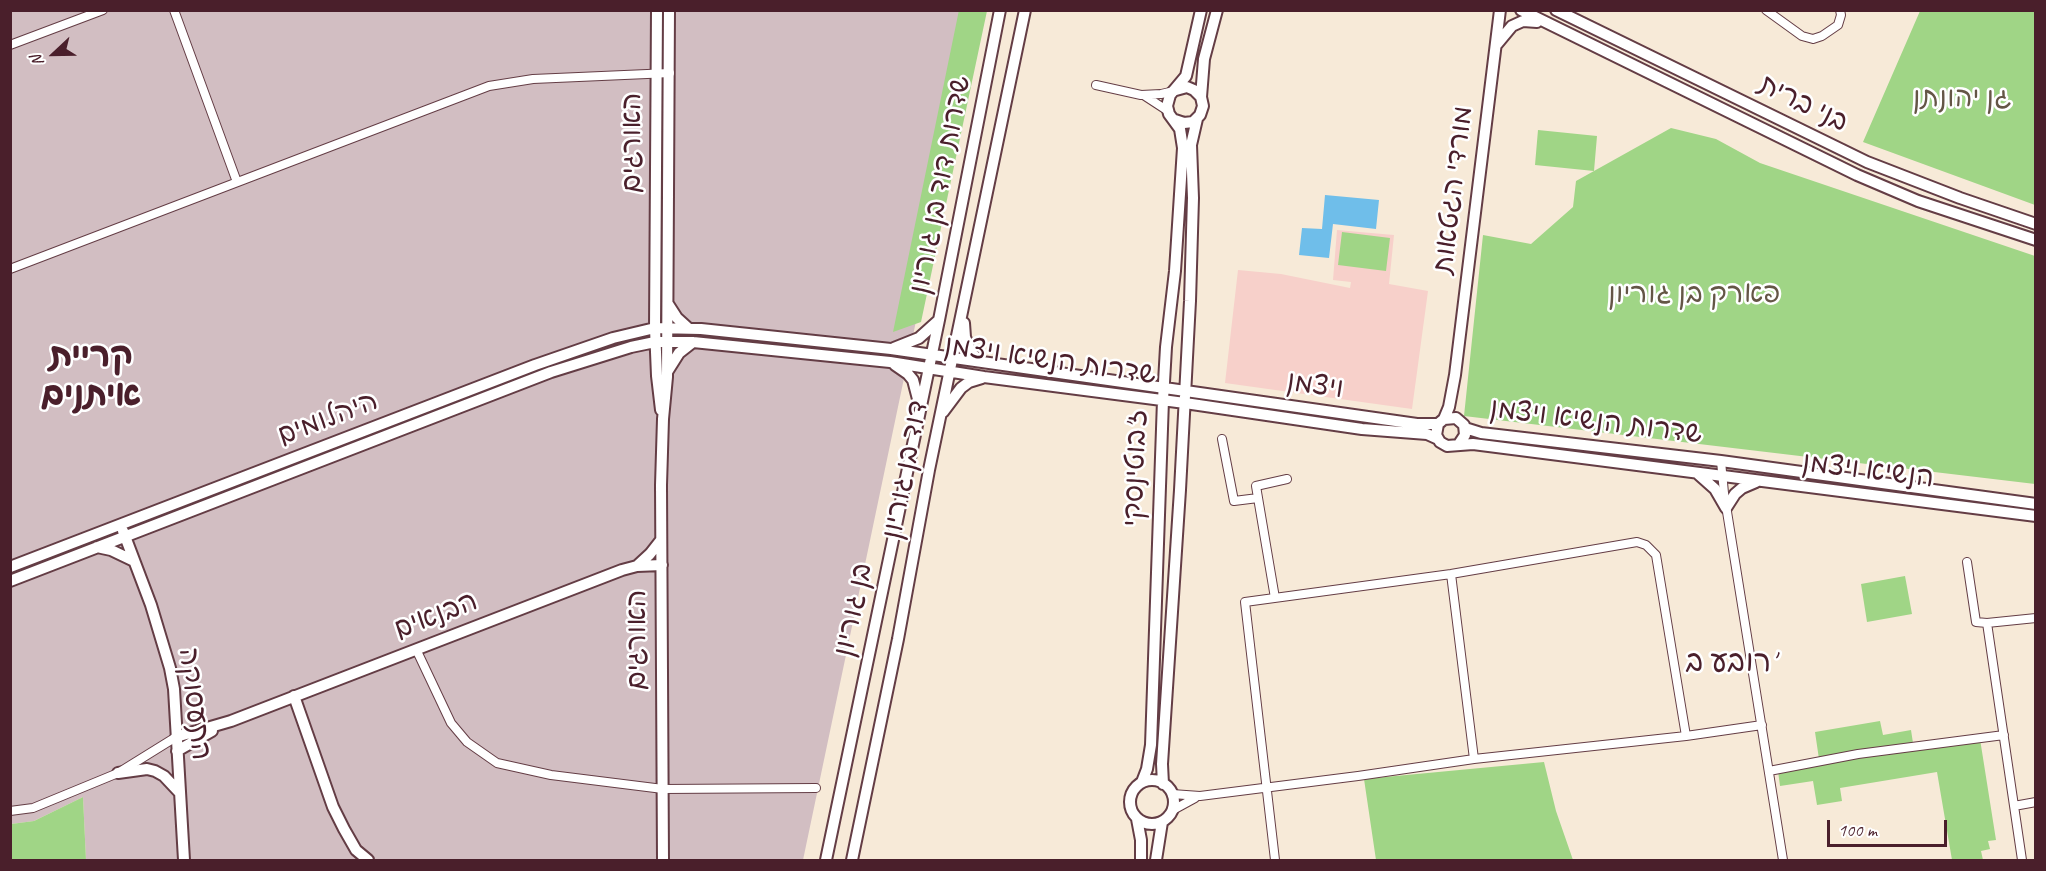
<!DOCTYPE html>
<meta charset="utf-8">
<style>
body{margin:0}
#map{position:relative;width:2046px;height:871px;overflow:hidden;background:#f7ead8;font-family:Caveat,sans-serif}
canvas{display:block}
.frame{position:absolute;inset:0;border:12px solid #4a1f2b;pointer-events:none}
.north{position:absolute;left:24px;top:24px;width:60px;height:60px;-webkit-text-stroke:4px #fff;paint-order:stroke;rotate:248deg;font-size:16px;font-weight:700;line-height:24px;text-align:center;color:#4a1f2b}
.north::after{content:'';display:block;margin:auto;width:21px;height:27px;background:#4a1f2b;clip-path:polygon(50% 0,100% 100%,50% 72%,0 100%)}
.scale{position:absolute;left:1827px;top:820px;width:120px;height:27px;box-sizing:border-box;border:3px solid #4a1f2b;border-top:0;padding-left:8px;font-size:18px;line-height:21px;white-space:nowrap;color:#4a1f2b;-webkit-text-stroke:4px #fff;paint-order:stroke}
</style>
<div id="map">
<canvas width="2046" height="871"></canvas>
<div class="frame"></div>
<div class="north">N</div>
<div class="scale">100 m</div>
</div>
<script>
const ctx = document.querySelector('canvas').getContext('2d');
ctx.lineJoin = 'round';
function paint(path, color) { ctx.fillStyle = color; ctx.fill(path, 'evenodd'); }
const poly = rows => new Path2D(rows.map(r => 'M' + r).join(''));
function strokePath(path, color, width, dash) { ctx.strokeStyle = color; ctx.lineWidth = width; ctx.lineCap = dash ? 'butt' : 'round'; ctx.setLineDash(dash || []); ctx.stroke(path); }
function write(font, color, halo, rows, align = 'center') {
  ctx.font = font + ' Caveat,"Playpen Sans Hebrew",sans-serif'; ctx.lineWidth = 5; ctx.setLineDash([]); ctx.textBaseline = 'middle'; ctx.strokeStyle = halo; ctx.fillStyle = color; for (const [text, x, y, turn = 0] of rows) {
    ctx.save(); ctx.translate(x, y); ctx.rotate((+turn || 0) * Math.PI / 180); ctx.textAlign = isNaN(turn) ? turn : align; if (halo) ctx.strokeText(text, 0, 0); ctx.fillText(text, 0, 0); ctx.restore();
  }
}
paint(poly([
 [1337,230,1394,235,1389,284,1428,291,1412,409,1225,383,1238,270,1281,274,1350,288,1351,282,1333,280]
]), '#f7d0ca');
paint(poly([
 [11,11,981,11,803,860,86,860,83,797,34,821,11,824]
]), '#d2bec2');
paint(poly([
 [959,10,987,11,921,322,893,332],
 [1920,11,2035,11,2035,205,1863,142],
 [1671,128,1716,139,1760,163,2035,256,2035,484,1464,416,1483,235,1531,244,1573,207,1576,181,1594,171,1535,165,1538,130,1597,136,1594,171],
 [1342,232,1390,238,1386,271,1338,265],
 [1905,576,1912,614,1867,622,1861,584],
 [1880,721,1883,735,1911,730,1913,743,1819,759,1815,732],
 [1980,739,1996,840,1988,841,1990,849,1981,851,1983,860,1952,860,1937,772,1840,788,1842,801,1817,805,1813,781,1780,786,1778,771],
 [1544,762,1556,811,1573,860,1376,860,1364,779],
 [83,797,86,860,11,860,11,824,34,821]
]), '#a0d586');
paint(poly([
 [1325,195,1379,200,1376,229,1333,224,1329,258,1299,255,1302,228,1322,229]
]), '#6fbeea');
const street = poly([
 [174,10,237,182],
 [1766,10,1802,36,1813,39,1822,36,1838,25,1841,15,1840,10],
 [10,45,103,10],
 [1096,85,1141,95,1161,94,1174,91],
 [1145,96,1168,111],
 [10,269,489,86,533,79,670,73],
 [1222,439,1234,501,1258,498],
 [1721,461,1724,493,1783,860],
 [1967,562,1976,622,1987,623,2022,860],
 [1451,574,1474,759],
 [1275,598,1256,486,1287,479],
 [1987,623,2036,618],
 [416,649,451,723,467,742,497,763,551,775,663,789,816,788],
 [1769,771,1858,754,2004,735],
 [1172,794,1200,796,1358,776,1474,759,1686,736,1762,725],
 [2014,806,2036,802],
 [1173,810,1195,798],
 [10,811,33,808,118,773,176,737],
 [1275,860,1245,602,1451,574,1637,542,1646,545,1656,555,1686,736]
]);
const secondary = poly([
 [657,10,655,328,657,376,661,410],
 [1521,10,1857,175,1918,201,2036,240],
 [1556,10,1867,162,1960,198,2036,224],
 [1497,44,1512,26,1523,21,1537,22],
 [1201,97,1204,59,1217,10],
 [1175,120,1184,123,1193,122,1200,115,1203,106,1201,97,1194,90,1187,87,1176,90],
 [668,304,677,318,688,328],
 [964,323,965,337,969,347,973,355,982,361],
 [894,348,919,338,939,320],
 [895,365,908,374,913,380,919,403],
 [667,372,679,353,693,342],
 [943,412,961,388,969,382,982,378],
 [1444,419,1449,407,1455,375,1500,10],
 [1465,428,1481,433,1721,461,2036,504],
 [1459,444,1465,435,1464,425,1456,418,1444,419,1438,424,1436,435,1440,442,1447,446,1473,444,2036,516],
 [1697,473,1715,489,1726,508,1735,494,1742,488,1756,482],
 [123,531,151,605,170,668,174,689,184,860],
 [97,547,111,550,134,561],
 [637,566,650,554,661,540],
 [10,567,535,365,613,338,655,328,701,329,891,349,1417,424,1438,424],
 [10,581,551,372,631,347,655,342,693,342,890,362,984,377,1185,403,1362,429,1427,434,1438,439],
 [294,696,333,807,344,829,356,850,368,860],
 [176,737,231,721,622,570,637,566,662,565],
 [177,751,212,731],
 [118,773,147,769,155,771,164,776,180,793],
 '1130 802a22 22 0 1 1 44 0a22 22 0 1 1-44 0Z',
 [1142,782,1147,769,1151,745,1163,400,1166,347,1175,271,1183,148,1180,129,1169,114,1167,106,1170,95,1186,76,1201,10],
 [1163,784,1162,764,1180,490,1190,301,1193,198,1191,145,1197,119],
 [1137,819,1141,840,1141,860],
 [663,860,661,485,663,419,667,377,669,10],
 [826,860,939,320,1000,10],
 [852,860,898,639,929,470,1025,10],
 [1156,860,1162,822]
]);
strokePath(street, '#643d45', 10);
strokePath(secondary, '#643d45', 14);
strokePath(street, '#fff', 8);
strokePath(secondary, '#fff', 10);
write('28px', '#645646', '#fff', [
 ["גן יהונתן",1962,99],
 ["פארק בן גוריון",1694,295]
]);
write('28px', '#4a1f2b', '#fff', [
 ["בני ברית",1803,104,26],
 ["האורגים",633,143,-90],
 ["שדרות דוד בן גוריון",941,185,-79],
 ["מורדי הגטאות",1454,190,-83],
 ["שדרות הנשיא ויצמן",1050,361,8],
 ["ויצמן",1315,386,8],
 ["היהלומים",328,419,-21],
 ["שדרות הנשיא ויצמן",1596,422,7],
 ["ז'בוטינסקי",1136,468,-88],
 ["דוד בן גוריון",906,470,-79],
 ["הנשיא ויצמן",1868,471,7],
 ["בן גוריון",854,610,-78],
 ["הבנאים",436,616,-21],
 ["האורגים",638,640,-90],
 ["התעסוקה",194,704,83]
]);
write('30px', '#4a1f2b', '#fff', [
 ["רובע ב'",1730,663]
]);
write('bold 34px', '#4a1f2b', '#fff', [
 ["קריית",91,357],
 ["איתנים",91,396]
]);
</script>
